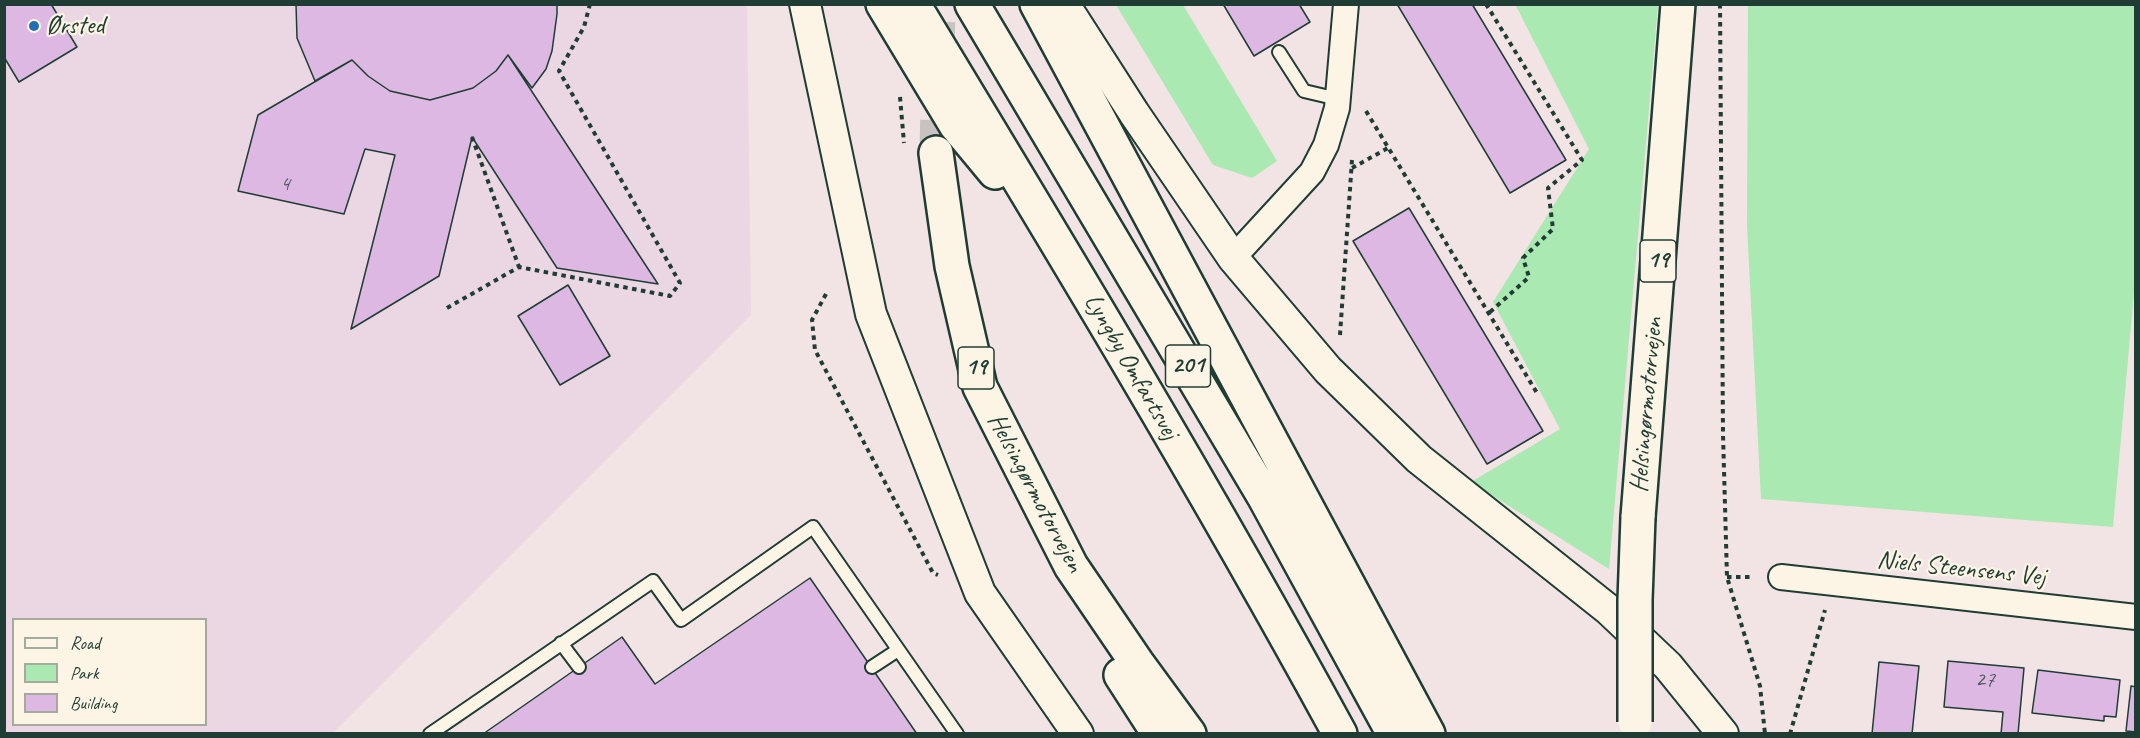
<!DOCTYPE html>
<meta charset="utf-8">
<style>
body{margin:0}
#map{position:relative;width:2140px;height:738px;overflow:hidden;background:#f2e3e4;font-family:Caveat,sans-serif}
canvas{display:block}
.frame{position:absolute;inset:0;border:6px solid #1f3d34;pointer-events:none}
.legend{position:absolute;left:12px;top:618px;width:195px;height:108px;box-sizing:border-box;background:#fcf5e5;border:2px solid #a4ab9e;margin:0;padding:8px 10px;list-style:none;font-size:18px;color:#1f3d34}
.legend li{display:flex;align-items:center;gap:12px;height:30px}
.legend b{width:30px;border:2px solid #a4ab9e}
</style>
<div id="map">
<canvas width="2140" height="738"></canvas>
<div class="frame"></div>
<ul class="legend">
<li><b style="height:8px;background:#fcf5e5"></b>Road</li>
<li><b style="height:16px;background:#aae9b1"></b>Park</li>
<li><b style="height:16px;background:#dcb8e2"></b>Building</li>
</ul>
</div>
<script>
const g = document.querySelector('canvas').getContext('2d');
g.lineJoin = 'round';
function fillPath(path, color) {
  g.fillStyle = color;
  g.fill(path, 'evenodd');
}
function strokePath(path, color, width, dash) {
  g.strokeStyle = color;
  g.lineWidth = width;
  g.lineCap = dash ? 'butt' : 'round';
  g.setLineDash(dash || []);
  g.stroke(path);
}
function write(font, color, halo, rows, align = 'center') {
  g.font = font + ' Caveat,sans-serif';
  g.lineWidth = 4.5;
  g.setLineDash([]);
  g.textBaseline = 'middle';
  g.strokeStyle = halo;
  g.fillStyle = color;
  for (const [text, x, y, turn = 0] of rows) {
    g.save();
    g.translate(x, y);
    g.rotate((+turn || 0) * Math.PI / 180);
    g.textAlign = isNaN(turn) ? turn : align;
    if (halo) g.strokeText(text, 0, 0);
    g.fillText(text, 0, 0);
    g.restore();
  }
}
const built = new Path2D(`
 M4,5h743l4,310 -418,418h-328zM14,620h192v104h-192z`);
const green = new Path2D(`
 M1515,4l143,1 -49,564 -138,-87 89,-53 -67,-127 96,-153z
 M1116,5h67l94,156 -25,17 -39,-13z
 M1748,5h387l1,265 -23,257 -352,-28 -14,-273z`);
const building = new Path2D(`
 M4,4h47l26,43 -58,35 -15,-25z
 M296,4h261v10l-5,37 -6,18 -14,19 -24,-33 -12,16 -23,17 -43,12 -40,-9 -22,-15 -16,-16 -37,21 -18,-43z
 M1223,4h76l11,18 -56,34z
 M1397,4h75l94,156 -56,33z
 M508,55l150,229 -101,-16 -85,-131 -33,139 -88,53 44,-174 -30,-6 -21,65 -106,-23 20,-76 94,-55 16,16 22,15 40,9 43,-12 23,-17z
 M1409,208l134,223 -56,33 -134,-223z
 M568,285l42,71 -50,29 -42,-69z
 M810,578l107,156h-434l139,-97 33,47z
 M1948,661l76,7 -6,66h-17l2,-22 -59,-5z
 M1879,662l40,4 -7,68h-40z
 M2038,670l82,10 -4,37 -12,-1v5l-72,-8z
 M2131,686l5,1v45l-10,-1z`);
const motorwayTunnel = new Path2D(`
 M936,153l3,-149`);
const path = new Path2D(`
 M1486,4l96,156 -34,28 5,41 -30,29 6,19 -40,36
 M1720,4l3,430 4,143 33,109 5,48
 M900,97l4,46
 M1366,111l171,282
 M472,137l47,130
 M1352,168l36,-20
 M826,294l-14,26 3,30 118,223 5,2
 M447,308l72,-41 151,29 10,-13 -121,-212 25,-44 6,-23
 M1340,335l12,-175
 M1727,577h26
 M1790,734l35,-124`);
const service = new Path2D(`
 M1279,52l25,39 34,8
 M561,643l18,24
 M872,667l26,-17
 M430,734l223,-153 28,39 132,-93 144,207`);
const minor = new Path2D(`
 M1233,258l79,-86 14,-27 11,-37 9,-104
 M1781,577l355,40`);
const tertiary = new Path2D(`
 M805,4l66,310 109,279 98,141
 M1064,4l70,109 99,145 95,112 91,89 190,151 59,56 55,68`);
const motorway = new Path2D(`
 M883,4l73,121 39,47
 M913,4c146,241 292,482 427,730
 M972,4l292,492 130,238
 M1037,4l391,730
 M936,153l16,113 28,121 91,179 66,97 52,71
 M1638,517l40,-513
 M1121,675l38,59`);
const motorwayBridge = new Path2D(`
 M1635,722v-122l3,-83`);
const markers = [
 [34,26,6,"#1f6fb2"]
];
const numberNames = [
 ["4",285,184],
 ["27",1985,680]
];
const shields = [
 [1658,261,36],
 [1188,366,45],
 [976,368,36]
];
const shieldNames = [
 ["19",1658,261],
 ["201",1188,366],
 ["19",976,368]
];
const poiNames = [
 ["Ørsted",46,26]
];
const streetNames = [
 ["Lyngby Omfartsvej",1131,367,60],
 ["Helsingørmotorvejen",1647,405,-85],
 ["Helsingørmotorvejen",1035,493,62],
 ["Niels Steensens Vej",1961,569,6]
];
fillPath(built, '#ebd6e3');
fillPath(green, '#aae9b1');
fillPath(building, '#dcb8e2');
strokePath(building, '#1f3d34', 1.5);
strokePath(motorwayTunnel, '#c8c2c1', 33, [33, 16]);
strokePath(service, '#1f3d34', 16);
strokePath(minor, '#1f3d34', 28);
strokePath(tertiary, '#1f3d34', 34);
strokePath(motorway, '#1f3d34', 38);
strokePath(path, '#1f3d34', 4, [4.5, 4.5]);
strokePath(service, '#fcf5e5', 12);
strokePath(minor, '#fcf5e5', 24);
strokePath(tertiary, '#fcf5e5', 30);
strokePath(motorway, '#fcf5e5', 33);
strokePath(motorwayBridge, '#1f3d34', 38, []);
strokePath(motorwayBridge, '#fcf5e5', 33);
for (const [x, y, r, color] of markers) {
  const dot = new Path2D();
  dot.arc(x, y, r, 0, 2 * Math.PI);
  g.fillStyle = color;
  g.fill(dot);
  strokePath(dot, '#fcf5e5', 2);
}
write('22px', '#4e5c60', null, numberNames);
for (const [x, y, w] of shields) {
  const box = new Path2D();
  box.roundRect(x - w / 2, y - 21, w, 42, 4.5);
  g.fillStyle = '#fcf5e5';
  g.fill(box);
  strokePath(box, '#1f3d34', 1.5);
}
write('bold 24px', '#1f3d34', null, shieldNames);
write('26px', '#1f3d34', '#fcf5e5', poiNames, 'left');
write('26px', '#1f3d34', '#fcf5e5', streetNames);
</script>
